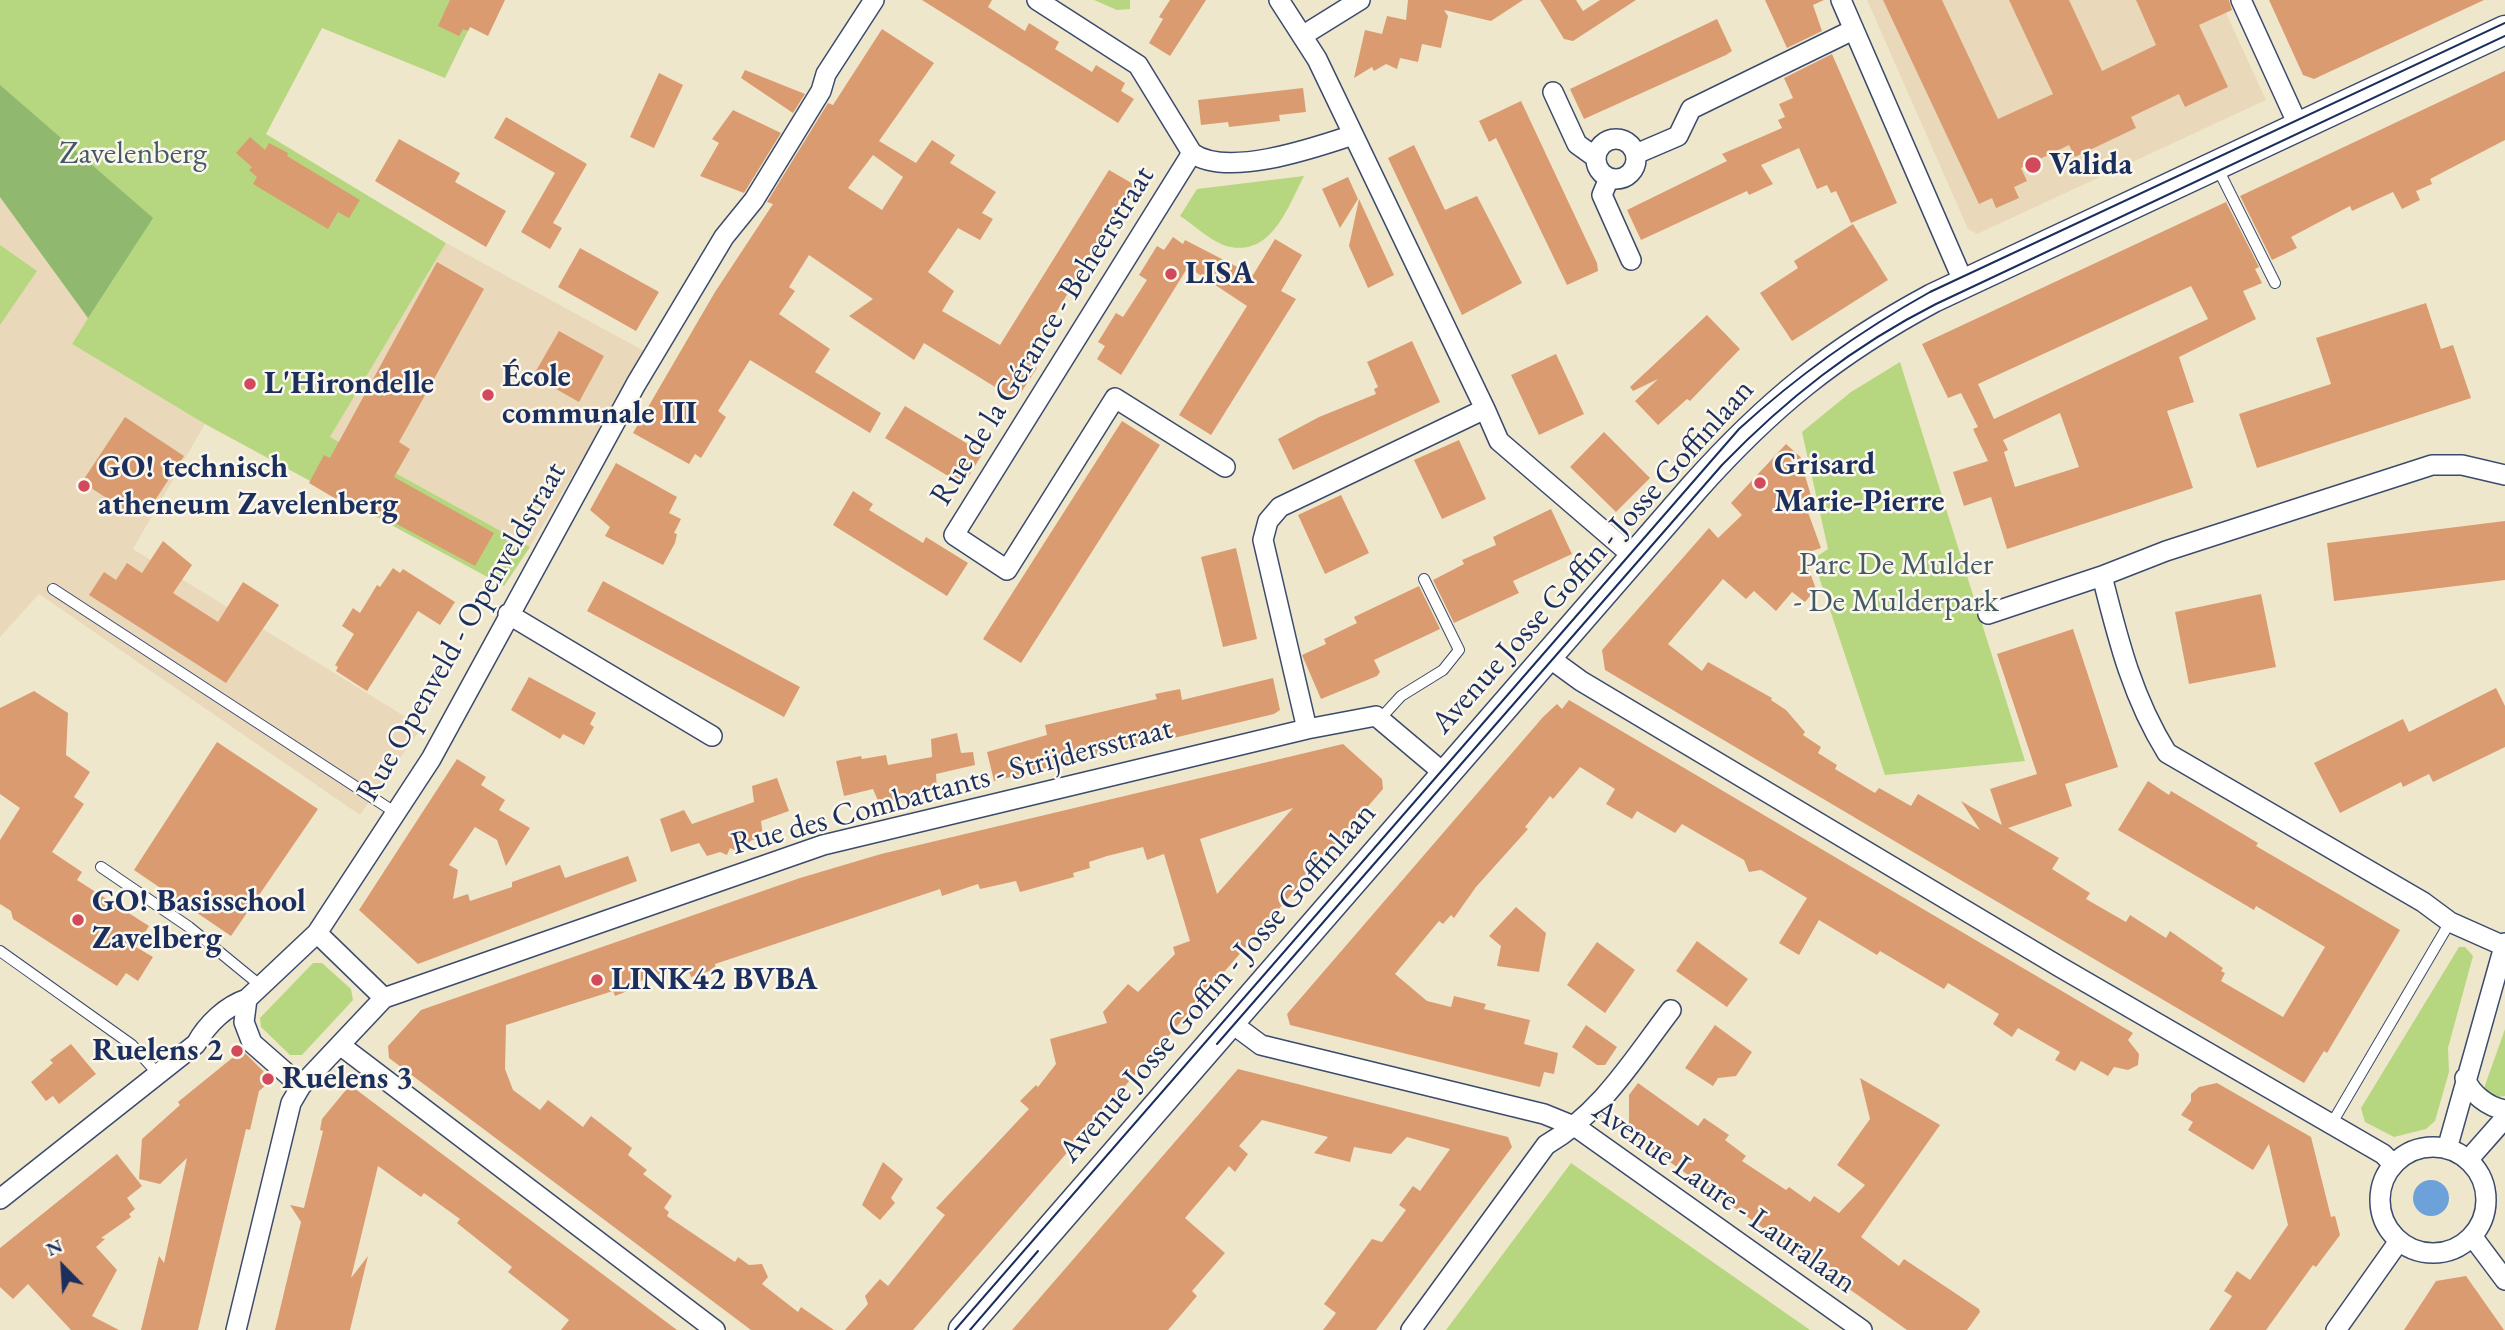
<!DOCTYPE html>
<meta charset="utf-8">
<style>
body{margin:0}
#map{position:relative;width:2505px;height:1330px;overflow:hidden;background:#efe7cc;font-family:"EB Garamond",serif}
canvas{display:block}
.north{position:absolute;left:28px;top:1232px;width:70px;height:70px;-webkit-text-stroke:5px #fbf7ec;paint-order:stroke;rotate:336deg;font-size:19px;font-weight:700;line-height:28px;text-align:center;color:#1b2f5e}
.north::after{content:'';display:block;margin:auto;width:24px;height:32px;background:#1b2f5e;clip-path:polygon(50% 0,100% 100%,50% 72%,0 100%)}
</style>
<div id="map">
<canvas width="2505" height="1330"></canvas>
<div class="north">N</div>
</div>
<script>
const g = document.querySelector('canvas').getContext('2d');
g.lineJoin = 'round';
function fillPath(path, color) {
  g.fillStyle = color;
  g.fill(path, 'evenodd');
}
function strokePath(path, color, width, dash) {
  g.strokeStyle = color;
  g.lineWidth = width;
  g.lineCap = dash ? 'butt' : 'round';
  g.setLineDash(dash || []);
  g.stroke(path);
}
function write(font, color, halo, rows, align = 'center') {
  g.font = font + ' "EB Garamond",serif';
  g.lineWidth = 5;
  g.setLineDash([]);
  g.textBaseline = 'middle';
  g.strokeStyle = halo;
  g.fillStyle = color;
  for (const [text, x, y, turn = 0] of rows) {
    g.save();
    g.translate(x, y);
    g.rotate((+turn || 0) * Math.PI / 180);
    g.textAlign = isNaN(turn) ? turn : align;
    if (halo) g.strokeText(text, 0, 0);
    g.fillText(text, 0, 0);
    g.restore();
  }
}
const built = new Path2D(`
 M1867,0h353l46,100 -289,134 -9,-5z
 M0,197l88,121 -16,26 133,80 -72,125 289,178 -62,88 -321,-221 -39,43z
 M446,243l200,109 -116,195 -200,-110z`);
const green = new Path2D(`
 M0,0h483l-38,78 -123,-50 -56,106 180,109 -116,194 200,110 -26,39 -299,-162 -133,-80 16,-26 -88,-121z
 M1094,0h36v9l-13,1z
 M1304,176c-15,28 -31,79 -73,71 -16,-2 -37,-22 -51,-31l17,-27z
 M0,245l37,26 -37,54z
 M1900,362l125,399 -140,14 -72,-216 15,-10 -26,-117 49,-40z
 M2459,947h6l8,9 -25,92 1,24 -14,49 -9,8 -32,8 -29,-15 -4,-14z
 M313,963h9l29,26 2,11 -51,55h-12l-29,-28 -1,-9z
 M2505,1029v67l-12,2 -10,-7z
 M1571,1163l239,167h-364z`);
const forest = new Path2D(`
 M0,85l153,133 -65,100 -88,-121z`);
const water = new Path2D(`
 M2413 1198a18 18 0 1 1 36 0a18 18 0 1 1-36 0Z`);
const building = new Path2D(`
 M450,0h55l-17,36 -18,-9 -2,4 -5,-2 -4,7 -21,-10z
 M922,0h70l-4,7 37,24 4,-8 30,19 -4,7 37,23 4,-7 29,18 -4,8 13,8 -16,24z
 M1170,0h36l-36,56 -21,-13 14,-24 -4,-2z
 M1408,0h115l-32,21 -47,-11 4,6 -7,32 -19,-4 -4,18 -18,-4 -3,11 -11,-5 -12,7 -2,-4 -18,11 11,-48 17,4 5,-18 19,4z
 M1540,0h36l7,11 17,-11h36l-63,41 -9,-2z
 M1765,0h59l-11,5 9,26 -35,17z
 M1883,0h59l56,119 55,-25 -44,-94h60l33,71 54,-26 -20,-45h93l3,10 -33,15 29,62 -43,20 -6,-13 -48,23 5,11 -61,29 -6,-12 -48,23 6,13 -13,6 5,11 -23,10 -4,-10 -13,6z
 M2269,0h215l-170,79 -11,-4z
 M1717,19l15,32 -6,4 -142,64 -14,-30z
 M882,29l52,34 -55,78 37,22 16,-23 23,15 -5,8 46,29 -14,21 11,6 -13,21 -22,-12 -30,44 26,19 -12,20 58,34 109,-175 26,15 -109,176 11,7 -21,32 -92,-57 -10,17 -65,-44 24,-17 -64,-44 -20,32 6,4 -16,23 51,35 -15,23 66,41 -11,20 -120,-73 -32,51 8,6 -25,41 -6,-4 -6,10 -56,-31 82,-141 58,-88 -6,-2 61,-99 5,2zM873,155l30,22 -21,33 -34,-22z
 M1832,54l65,149 -46,20 -15,-32 -5,2 -4,-8 -10,4 -18,-41 -38,17 12,19 -24,11 -2,-4 -106,49 -14,-30 100,-49 -5,-7 60,-26 -4,-8 7,-3 -6,-13 14,-6 -9,-20z
 M745,70l60,24 -12,19 -52,-35z
 M2505,71v69l-75,39 2,5 -16,7 4,9 -18,9 -9,-17 -41,19 -2,-5 -59,31 6,11 -25,12 -32,-64z
 M659,73l24,12 -29,63 -24,-11z
 M1303,88l3,24 -27,3 1,6 -51,6 -1,-5 -27,3 -3,-25z
 M1521,101l76,162 1,8 -31,14 -71,-147 -7,4 -10,-21z
 M733,110l48,23 -37,60 -44,-17 19,-33 -7,-4z
 M506,117l81,47 -34,59 9,5 -12,21 -29,-17 34,-59 -61,-35z
 M250,137l15,13 4,-7 19,10 -1,3 73,44 -11,18 -11,-6 -10,17 -75,-45 4,-7 -8,-7 3,-3 -16,-14z
 M399,139l61,34 -5,9 51,29 -20,36 -111,-66z
 M1414,145l31,65 32,-14 45,87 -60,32 -74,-157z
 M1348,177l10,22 -18,29 -18,-39z
 M1359,199l35,76 -26,13 -19,-42z
 M2226,202l33,65 -4,2 7,14 -19,8 13,28 -77,38 15,45 -27,9 26,77 -186,61 -16,-52 -27,9 -11,-34 35,-11 -15,-32 5,-2 -17,-34 -13,5 -26,-54zM2191,286l17,33 -214,100 -16,-35zM2060,413l19,54 -64,20 -11,-35 4,-2 -5,-10z
 M1853,224l35,56 -96,61 -32,-48 38,-25 -4,-7z
 M1173,237l10,7 2,-4 68,35 22,-36 27,16 -21,36 15,8 -85,136 -32,-20 68,-109 -59,-39 -67,108 -24,-16 8,-13 -7,-4 18,-29 7,4 24,-37 -8,-5 18,-29 7,4z
 M580,248l79,44 -23,39 -78,-44z
 M437,262l47,27 -85,153 11,7 -16,28 100,56 -19,33 -136,-73 -3,6 -27,-16 15,-28 6,3z
 M2426,303l15,46 12,-4 18,53 -214,70 -18,-54 92,-30 -15,-46z
 M1707,315l33,34 -50,52 -3,-2 -29,26 -23,-24 23,-22 -25,12 -3,-4z
 M559,331l45,25 -25,46 -46,-26z
 M1412,341l28,61 -147,68 -15,-31 41,-22 57,-23 -2,-5 4,-2 -11,-25z
 M1556,354l28,60 -45,21 -28,-60z
 M905,406l78,47 -20,32 -78,-47z
 M125,417l59,39 -36,55 -8,-5 -6,10 -52,-34z
 M1122,421l38,24 -139,218 -38,-24z
 M1604,432l46,46 -34,34 -46,-45z
 M1459,440l27,59 -44,20 -28,-59z
 M1786,444l20,18 -4,4 11,36 -8,2 16,44 -18,6 13,35 -11,13 -13,-10 -16,19 -22,-20 -8,8 -23,-20 -55,65 34,27 6,-9 64,36 -1,2 15,10 19,22 -2,3 18,12 -3,6 19,12 -2,4 40,24 4,-5 32,18 7,-12 62,36 -19,-29 41,24 -12,-36 47,-15 -40,-120 76,-25 45,138 -53,17 7,22 -64,22 51,30 -7,11 38,24 -4,6 40,23 4,-7 36,23 4,-7 53,37 -2,3 4,2 -4,8 62,36 42,-70 -69,-41 -2,4 -136,-80 30,-49 21,14 2,-4 87,52 -2,3 144,84 -73,123 -3,-2 -20,32 -699,-413 -3,-20 107,-122 9,10 24,-23 -11,-12z
 M616,463l61,34 -8,16 12,6 -7,14 3,1 -2,9 -12,22 -58,-29 5,-9 -20,-17z
 M853,491l20,13 -4,6 54,33 3,-6 42,26 -21,33 -114,-71z
 M1341,495l28,58 -44,21 -27,-59z
 M1551,509l21,45 -59,27 6,12 -65,30 -21,-43 31,-16 -2,-4 34,-15 -3,-8z
 M2505,521v59l-171,21 -7,-58z
 M163,541l29,24 -19,28 45,29 25,-40 36,23 -53,78 -137,-88 15,-23 12,8 11,-17 15,10z
 M1236,548l21,91 -34,8 -22,-90z
 M393,568l7,5 3,-4 52,33 -15,23 -22,-14 -51,80 -31,-20 2,-4 -3,-2 19,-31 -12,-8 11,-18 7,5 17,-28 3,2z
 M603,581l197,106 -16,30 -197,-106z
 M1419,586l21,43 -66,31 6,12 -3,4 -56,23 -19,-44 24,-11 -2,-5 33,-16 -3,-6z
 M2261,594l15,73 -87,17 -14,-72z
 M529,677l67,36 -6,11 4,3 -10,18 -21,-11 -3,5 -49,-29z
 M1273,678l7,32 -6,4 -280,67 -7,-29 60,-17 -2,-10 112,-26 -2,-5 25,-5 2,11z
 M2496,688l9,18v41l-72,35 -4,-8 -26,13 -2,-5 -61,31 -26,-50 89,-44 6,13z
 M34,691l34,22 -2,42 24,17 -16,25 10,7 -32,48 30,20 -5,8 72,46 -13,21 17,10 -15,24 -12,-8 -9,13 -104,-67 -2,-8 -11,-7v-64l20,-32 -20,-14v-86z
 M1569,700l564,333 -5,7 11,14 -1,11 -10,5 -14,-3 -6,9 -27,-15 -6,10 -20,-11 5,-8 -42,-24 -6,9 -19,-13 6,-10 -51,-31 -4,6 -64,-38 -3,4 -58,-35 -20,35 -20,-12 28,-45 -46,-28 -12,2 -5,-12 -62,-36 -7,9 -38,-22 -5,8 -26,-15 9,-15 -35,-22 -27,32 -3,-3 -25,31 3,2 -52,58 -22,31 -3,-3 -8,9 -4,-3 -44,53 32,27 24,6 3,-11 32,8 -2,5 46,11 -6,24 34,9 -4,21 -10,-2 -4,15 -250,-62 -3,-11 256,-297 14,-13 5,5z
 M957,733l4,20 12,-1 2,13 -39,9 1,16 -13,3 -4,6 -7,-4 -4,7 -6,-4 -4,6 -7,-4 -13,3 -6,-14 -29,7 -8,-35 25,-5 1,3 24,-4 2,10 44,-8 -1,-18z
 M217,742l101,67 -87,127 -97,-66z
 M1343,744l39,35 1,10 -470,541h-68l23,-26 -3,-8 15,-17 8,7 57,-71 -9,-7 93,-99 -9,-8 16,-16 2,2 18,-23 -6,-25 57,-16 -4,-11 25,-28 10,8 37,-38 -2,-7 17,-6 -26,-87 -17,6 -4,-13 -36,9 -18,6 1,6 -17,5 1,4 -54,15 -4,-11 -36,8 -2,-5 -36,12 -2,-7 -225,75 1,5 -25,8 -4,-12 -49,17 2,4 -25,10 -2,-5 -107,34 -1,44 8,21 27,20 8,-10 35,27 8,-11 41,32 -4,7 19,15 -4,4 29,22 -8,12 5,4 -2,4 68,46 3,-5 11,8 13,-1 6,13 -6,7 36,28 3,-5 33,23h-83l-362,-272 -1,-12 33,-36 379,-132 81,-24zM1293,808l-76,86 -17,-55z
 M457,759l29,18 -5,8 24,15 -6,10 31,18 -24,38 -9,-26 -22,-13 -26,38 9,5 -5,29 15,-5 2,7 42,-14v-5l48,-17 5,13 63,-22 9,25 -219,83 -59,-54z
 M777,778l12,33 -28,10 2,15 -13,5 -3,7 -7,-4 -3,7 -7,-3 -3,7 -7,-3 -13,4 -8,-13 -28,9 -11,-33 24,-9 8,14 62,-22 -2,-16z
 M1516,907l30,26 -7,39 -42,-6 4,-20 -12,-10z
 M1697,941l51,38 -21,28 -51,-36z
 M1597,942l38,28 -30,43 -38,-28z
 M1586,1025l31,22 -12,18h-8l-25,-18z
 M1715,1025l37,27 -16,24 -18,2 -5,8 -28,-18z
 M71,1044l25,30 -37,30 -6,-8 -7,5 -15,-19 22,-19 -3,-3z
 M242,1050l30,30 -13,11 -9,39 -4,-1 -48,201h-57l18,-74 5,7 23,-105 -27,26 -21,-5 3,-40 38,-34 -2,-3z
 M1238,1069l270,68 4,10 -136,183h-53l13,-17 -12,-9 48,-65 10,3 24,-32 -7,-5 14,-19 7,5 30,-42 -43,-12 -16,17 -37,-7 -4,15 -36,-9 14,-16 -66,-17 -23,26 9,8 -13,18 -6,-6 -44,52 40,35 -33,38 5,5 -29,34h-156z
 M1860,1078l80,47 -79,112 38,29 5,-7 75,50 1,3 -13,18h-60l-278,-197v-38l9,-12 60,43 6,-8 25,17 -4,5 21,16 -4,5 44,29 3,-3 21,15 4,-6 25,17 26,-28 -28,-20 33,-46z
 M2217,1083l94,54 20,80 4,-1 5,19 -24,32 -3,-2 -47,65h-57l23,-34 -8,-5 13,-20 13,9 38,-55 -19,-81 -16,26 -65,-40 5,-8 -12,-7 10,-14v-7l8,-7z
 M350,1085l235,176 92,69h-116l8,-10 -61,-48 4,-5 -55,-44 3,-4 -36,-26 -3,4 -43,-31 -27,112 17,-22 -18,74h-75l26,-108 -11,-17 14,3 19,-77 -3,-1 2,-11z
 M117,1154l25,32 -15,12 8,11 -6,5 2,3 -30,21 4,1 -9,8 21,23 -25,46 27,14h-48l-43,-46 -15,15 -13,-12v-39z
 M883,1162l20,17 -12,19 4,5 -15,17 -18,-15z
 M2466,1276l38,54h-100l32,-49z`);
const service = new Path2D(`
 M2218,169l57,114
 M53,589l343,224
 M1380,719l21,-23 42,-26 16,-20 -35,-71
 M101,867l88,60 72,59
 M0,951l132,94 26,29
 M2332,1123l118,-201`);
const minor = new Path2D(`
 M1037,0l101,65 54,88c35,25 122,-5 161,-18
 M1279,0l38,59 168,350
 M1841,0l123,283
 M2241,0l58,127
 M1302,36l58,-36
 M1553,92l24,52 18,13
 M1596 159a20 20 0 1 1 40 0a20 20 0 1 1-40 0Z
 M1192,153l-238,382 53,35 108,-172 110,69
 M1636,154l42,-18 13,-27 162,-79
 M1609,178l-7,17 29,65
 M508,614l204,122
 M1988,614l114,-38
 M1548,657l33,24 479,286 323,187 10,10
 M1307,729l-44,-189 5,-19 12,-14 205,-98 14,32 135,116
 M317,933l67,65 -83,88 -49,-43 -8,-21 3,-23 70,-66 114,-174 205,-375 88,-147 30,-37 67,-109 5,-17 48,-74
 M2504,946l-54,-24 -27,-20 -256,-149c-35,-56 -49,-114 -65,-177l64,-25 266,-86h30l43,10
 M384,998l439,-153 484,-116 69,-13 70,59
 M1230,1022l31,23 283,69 32,13 286,203
 M340,1045l375,285
 M2465,1078c6,16 23,29 40,32
 M2380 1200a53 53 0 1 1 106 0a53 53 0 1 1-106 0Z
 M2447,1149l58,-206
 M2468,1160l37,-42
 M0,1199l196,-155c11,-20 30,-38 51,-45
 M2472,1236l33,44
 M236,1330l55,-227 10,-17
 M1411,1330l135,-185c56,-33 86,-84 125,-135
 M2336,1330l63,-89`);
const secondary = new Path2D(`
 M963,1330l731,-842c74,-83 140,-137 239,-190l572,-268`);
const tram = new Path2D(`
 M1217,1044l505,-579c64,-66 131,-119 214,-161l569,-268
 M955,1330l784,-901c59,-54 121,-98 191,-137l575,-269
 M970,1330l68,-79`);
const markers = [
 [2033,165,9,"#d1495b"],
 [1171,274,7,"#d1495b"],
 [250,384,7,"#d1495b"],
 [488,395,7,"#d1495b"],
 [1760,483,7,"#d1495b"],
 [84,486,7,"#d1495b"],
 [78,920,7,"#d1495b"],
 [597,980,7,"#d1495b"],
 [237,1051,7,"#d1495b"],
 [268,1079,7,"#d1495b"]
];
const parkNames = [
 ["Zavelenberg",133,154],
 ["Parc De Mulder",1896,565],
 ["- De Mulderpark",1896,602]
];
const poiNames = [
 ["Valida",2049,165],
 ["LISA",1185,274],
 ["École",502,377],
 ["communale III",502,414],
 ["L'Hirondelle",264,384],
 ["Grisard",1774,465],
 ["Marie-Pierre",1774,502],
 ["GO! technisch",98,468],
 ["atheneum Zavelenberg",98,505],
 ["GO! Basisschool",92,902],
 ["Zavelberg",92,939],
 ["LINK42 BVBA",611,980],
 ["Ruelens 2",223,1051,"right"],
 ["Ruelens 3",282,1079]
];
const streetNames = [
 ["Rue de la Gérance - Beheerstraat",1043,336,-58],
 ["Avenue Josse Goffin - Josse Goffinlaan",1593,557,-48],
 ["Rue Openveld - Openveldstraat",462,632,-60],
 ["Rue des Combattants - Strijdersstraat",952,787,-15],
 ["Avenue Josse Goffin - Josse Goffinlaan",1218,983,-49],
 ["Avenue Laure - Lauralaan",1724,1197,35]
];
fillPath(built, '#e9d9ba');
fillPath(green, '#b6d77f');
fillPath(forest, '#90b86e');
fillPath(water, '#6ca2d9');
fillPath(building, '#db9b70');
strokePath(service, '#3b4b6e', 12);
strokePath(minor, '#3b4b6e', 22);
strokePath(secondary, '#3b4b6e', 31);
strokePath(service, '#fff', 10);
strokePath(minor, '#fff', 19);
strokePath(secondary, '#fff', 28);
strokePath(tram, '#1b2f5e', 2);
for (const [x, y, r, color] of markers) {
  const dot = new Path2D();
  dot.arc(x, y, r, 0, 2 * Math.PI);
  g.fillStyle = color;
  g.fill(dot);
  strokePath(dot, '#fbf7ec', 2.5);
}
write('32px', '#425966', '#fbf7ec', parkNames);
write('bold 32px', '#1b2f5e', '#fbf7ec', poiNames, 'left');
write('32px', '#1b2f5e', '#fbf7ec', streetNames);
</script>
